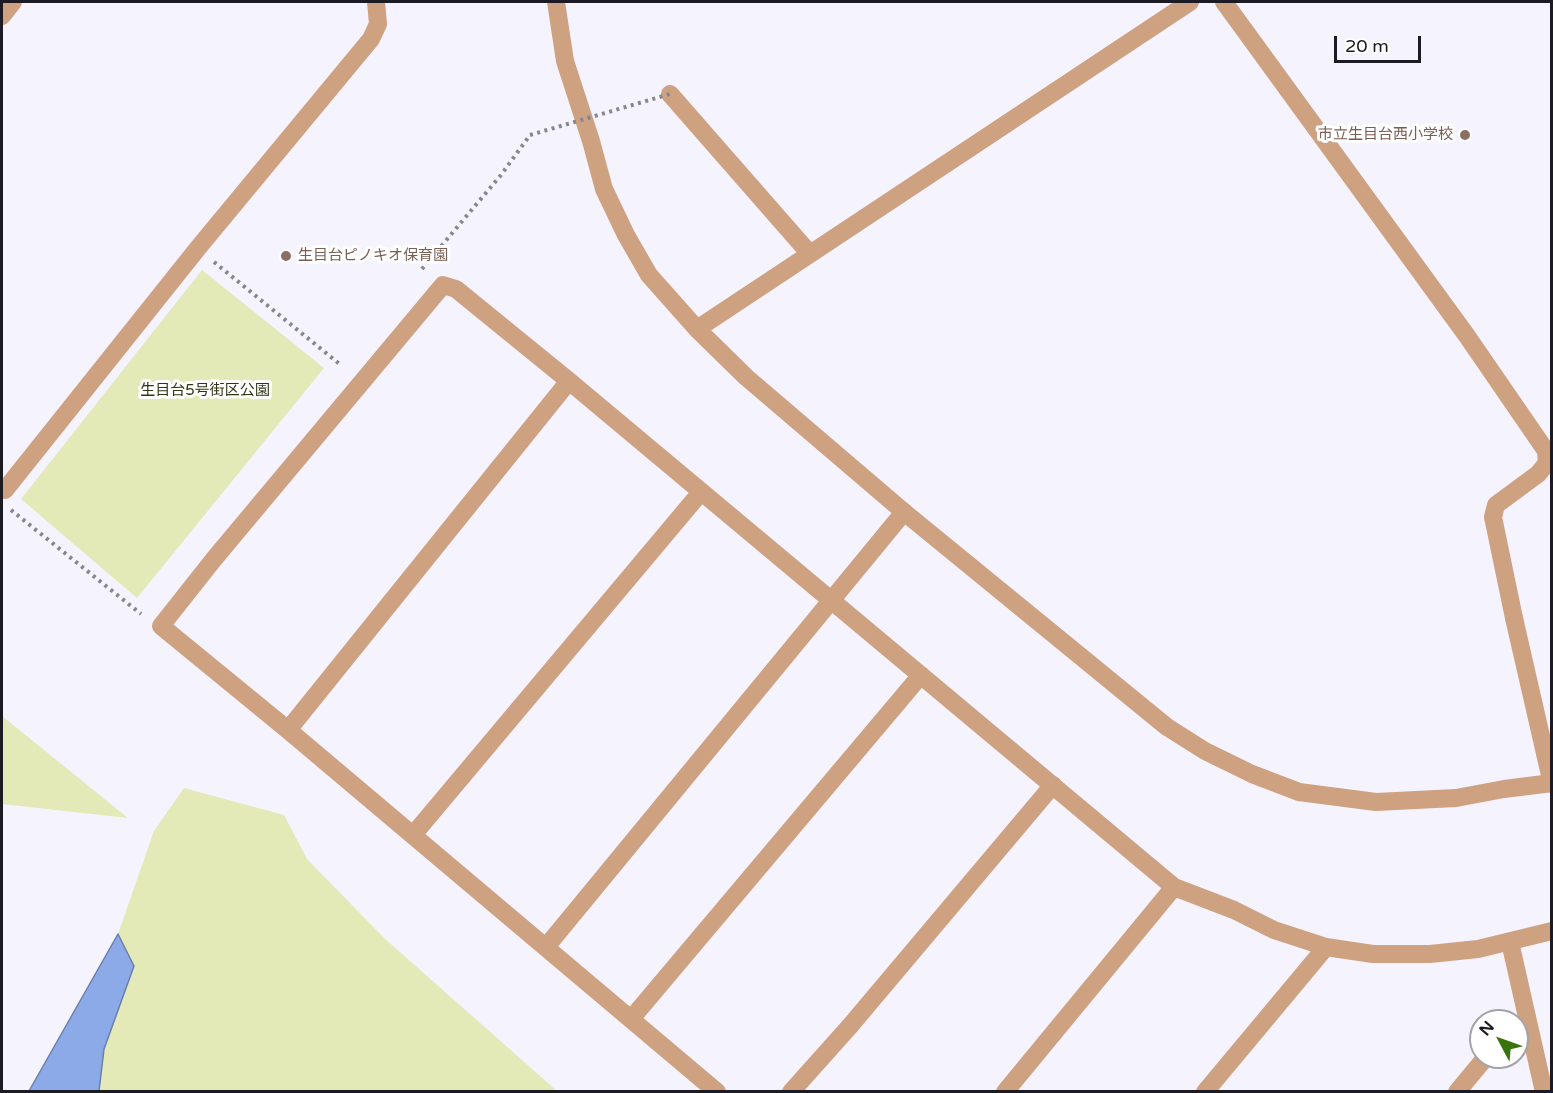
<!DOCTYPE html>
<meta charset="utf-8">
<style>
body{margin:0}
#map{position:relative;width:1553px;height:1093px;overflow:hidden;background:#f5f3fe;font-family:"Varela Round",sans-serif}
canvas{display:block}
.frame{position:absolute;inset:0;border:3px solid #1c1a23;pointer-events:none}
.north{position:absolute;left:1469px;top:1009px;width:60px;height:60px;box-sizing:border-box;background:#fff;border:2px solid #a4a3a7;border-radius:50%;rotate:311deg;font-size:16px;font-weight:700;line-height:24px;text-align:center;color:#1c1a23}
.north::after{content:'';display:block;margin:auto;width:21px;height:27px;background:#37740c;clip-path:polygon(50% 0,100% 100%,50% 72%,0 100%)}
.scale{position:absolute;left:1334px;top:36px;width:87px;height:27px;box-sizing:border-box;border:3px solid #1c1a23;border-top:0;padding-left:8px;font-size:18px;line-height:21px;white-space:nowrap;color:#1c1a23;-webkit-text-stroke:4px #fff;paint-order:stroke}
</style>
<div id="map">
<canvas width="1553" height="1093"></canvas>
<div class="frame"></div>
<div class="north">N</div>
<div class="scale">20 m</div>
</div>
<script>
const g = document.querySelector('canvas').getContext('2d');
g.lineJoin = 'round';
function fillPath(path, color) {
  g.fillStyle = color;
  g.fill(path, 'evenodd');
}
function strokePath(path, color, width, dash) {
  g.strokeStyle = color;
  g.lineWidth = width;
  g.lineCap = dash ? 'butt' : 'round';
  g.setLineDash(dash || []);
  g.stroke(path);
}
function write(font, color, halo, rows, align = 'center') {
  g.font = font + ' "Varela Round","Noto Sans JP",sans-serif';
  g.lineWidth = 6;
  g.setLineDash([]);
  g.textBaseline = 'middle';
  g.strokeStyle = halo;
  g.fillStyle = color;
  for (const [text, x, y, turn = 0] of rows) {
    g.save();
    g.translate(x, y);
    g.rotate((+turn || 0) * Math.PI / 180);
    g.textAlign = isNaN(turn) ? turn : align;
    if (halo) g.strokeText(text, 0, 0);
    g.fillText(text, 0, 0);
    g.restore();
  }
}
const green = new Path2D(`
 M202,270l122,98 -187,230 -116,-99z
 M2,716l126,102 -126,-14z
 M184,788l100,27 23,44 77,79 173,153 -458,1 5,-43 30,-83 -16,-32 36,-103z`);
const water = new Path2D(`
 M118,934l16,32 -30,83 -5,42h-70z`);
const path = new Path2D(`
 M214,262l128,104
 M422,269l79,-94 29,-40
 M11,510l130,104`);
const minor = new Path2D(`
 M1224,2l243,334 79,115 1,12 -9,11 -42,31 -3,12 21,101
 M2,16l11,-14
 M670,94l140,160
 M697,329l493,-327
 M2,487l3,3 193,-242 173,-209 7,-15 -2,-22
 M288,730l281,-349
 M413,835l288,-343
 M1510,942l34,150
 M546,947l358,-435
 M631,1019l290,-344
 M717,1092l-429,-362 -127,-104 53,-67 229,-274 13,4 113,92 605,506 60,23 40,20 52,17 47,7h57l48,-5 74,-18
 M791,1092l59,-66 203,-241
 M1005,1092l169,-205
 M1205,1092l121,-145
 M1457,1092l29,-35`);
const tertiary = new Path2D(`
 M556,2l9,59 26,80 13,48 22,46 23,40 48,54 49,48 158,135 263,215 38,24 47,23 47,18 77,10 80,-4 48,-9 48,-6`);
const pathBridge = new Path2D(`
 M530,135l140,-41`);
const minorBridge = new Path2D(`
 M1514,618l38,166`);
const markers = [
 [1465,135,6,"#8d6e63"],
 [286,256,6,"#8d6e63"]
];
const educationNames = [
 ["市立生目台西小学校",1453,135],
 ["生目台ピノキオ保育園",298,256,"left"]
];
const parkNames = [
 ["生目台5号街区公園",205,391]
];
fillPath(green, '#e3e9b7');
fillPath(water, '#8caae7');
strokePath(water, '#6a7fac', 1.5);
strokePath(path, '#87858f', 4, [3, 4.5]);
strokePath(minor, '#cea181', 18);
strokePath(tertiary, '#cea181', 18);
strokePath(pathBridge, '#87858f', 4, [3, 4.5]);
strokePath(minorBridge, '#cea181', 18);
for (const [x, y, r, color] of markers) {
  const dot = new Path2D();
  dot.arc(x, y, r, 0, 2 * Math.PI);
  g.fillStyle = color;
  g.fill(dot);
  strokePath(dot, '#fff', 2);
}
write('15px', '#785e54', '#fff', educationNames, 'right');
write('15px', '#323515', '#fff', parkNames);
</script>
